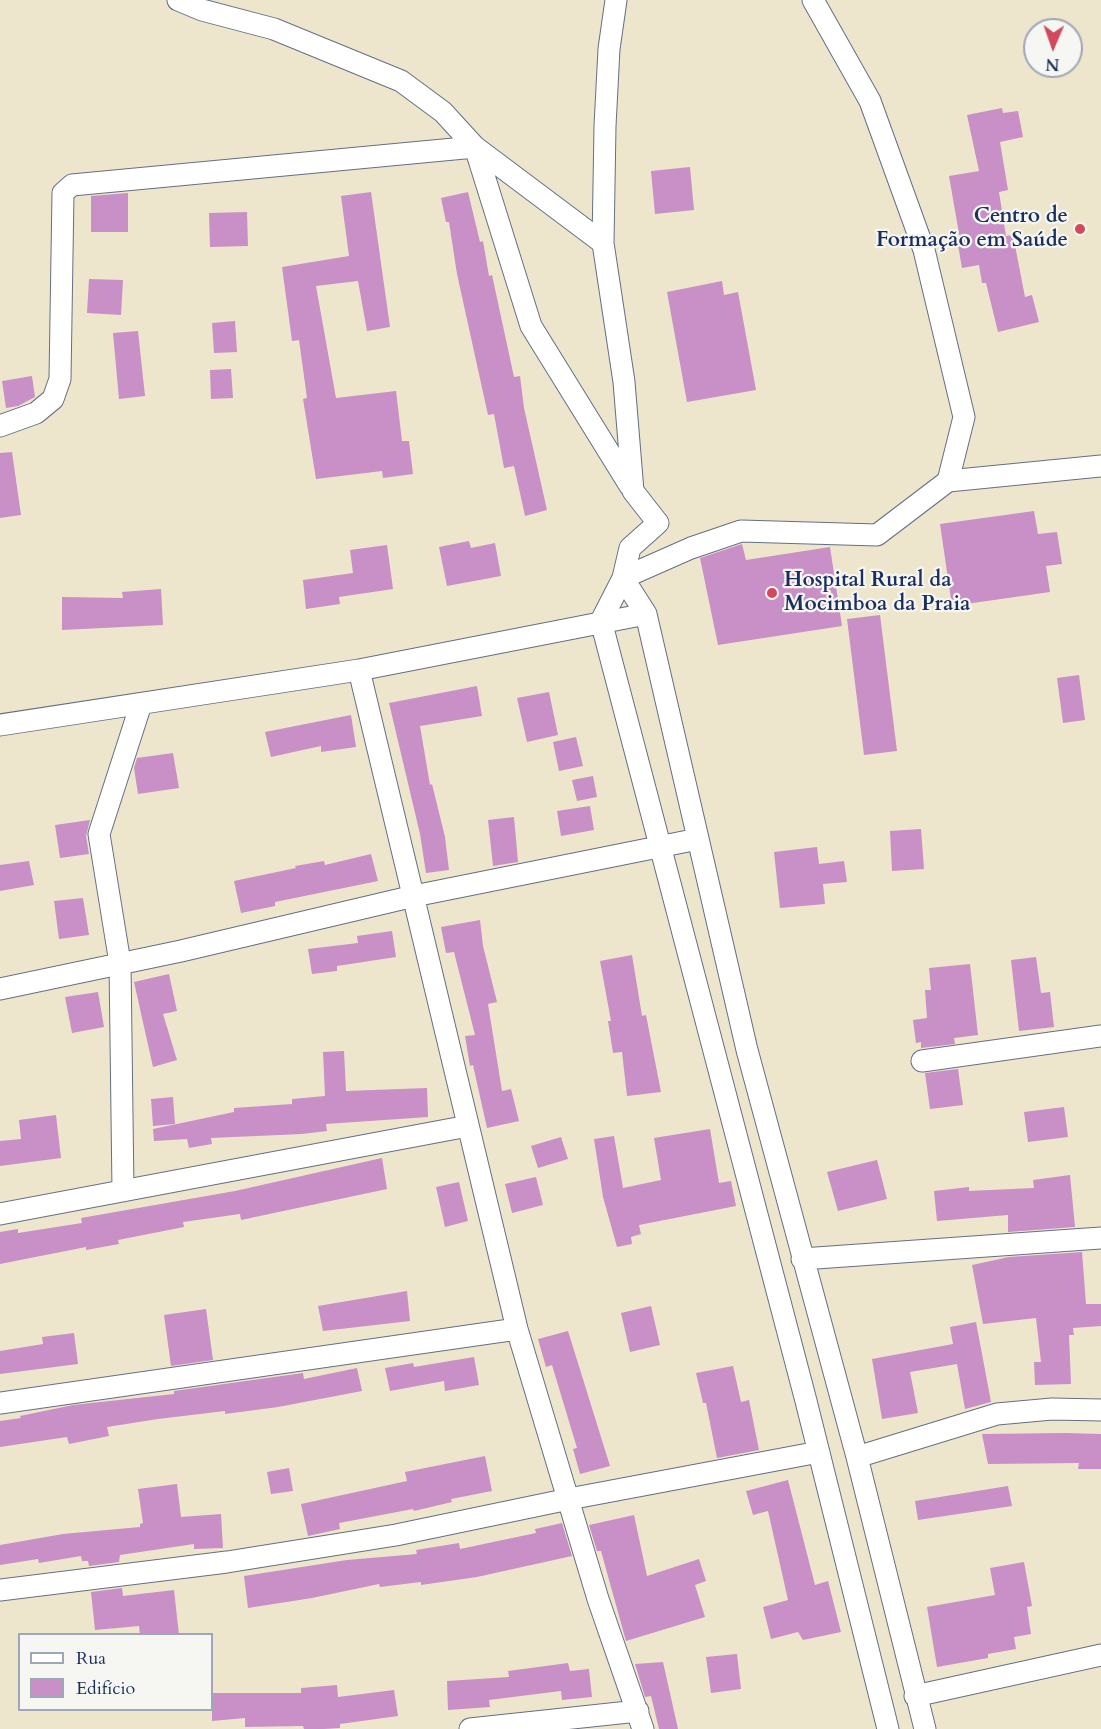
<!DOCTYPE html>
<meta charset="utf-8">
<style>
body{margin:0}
#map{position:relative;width:1101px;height:1729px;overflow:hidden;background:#ede6cd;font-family:Cardo,serif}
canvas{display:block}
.legend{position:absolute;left:18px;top:1633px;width:195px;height:78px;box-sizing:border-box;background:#f6f6f2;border:2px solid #9ea6b7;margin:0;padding:8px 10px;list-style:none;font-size:18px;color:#1b2f5e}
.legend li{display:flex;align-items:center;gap:12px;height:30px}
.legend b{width:30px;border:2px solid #9ea6b7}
.north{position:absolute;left:1023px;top:18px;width:60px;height:60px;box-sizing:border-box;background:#f6f6f2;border:2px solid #9ea6b7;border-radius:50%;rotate:182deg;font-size:16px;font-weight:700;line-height:24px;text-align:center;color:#1b2f5e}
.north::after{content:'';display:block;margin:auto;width:21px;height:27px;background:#d1495b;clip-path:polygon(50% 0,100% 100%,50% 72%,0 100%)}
</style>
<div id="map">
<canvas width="1101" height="1729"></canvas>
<ul class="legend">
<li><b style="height:8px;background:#fff"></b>Rua</li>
<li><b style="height:16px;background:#c98fc7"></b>Edifício</li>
</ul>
<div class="north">N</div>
</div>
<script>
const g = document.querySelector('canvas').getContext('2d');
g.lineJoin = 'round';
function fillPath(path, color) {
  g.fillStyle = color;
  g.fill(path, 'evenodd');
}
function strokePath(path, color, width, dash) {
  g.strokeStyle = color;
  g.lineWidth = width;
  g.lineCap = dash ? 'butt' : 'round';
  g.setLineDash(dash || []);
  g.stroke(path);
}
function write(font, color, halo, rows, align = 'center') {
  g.font = font + ' Cardo,serif';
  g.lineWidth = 4.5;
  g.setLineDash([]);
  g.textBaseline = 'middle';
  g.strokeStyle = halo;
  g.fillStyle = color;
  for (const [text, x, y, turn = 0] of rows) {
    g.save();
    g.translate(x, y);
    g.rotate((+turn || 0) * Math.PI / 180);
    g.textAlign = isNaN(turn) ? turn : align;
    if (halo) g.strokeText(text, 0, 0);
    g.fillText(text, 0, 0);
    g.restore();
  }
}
const building = new Path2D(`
 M1002,108l1,5 15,-2 5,26 -23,5 8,48 -9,2 7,44 7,-1 12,62 7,-2 7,27 -41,10 -12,-49h-4l-3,-18 -17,3 -4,-23h3l-12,-69 30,-5 -12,-56z
 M690,167l4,43 -39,4 -4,-43z
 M371,192l19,135 -23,4 -9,-50 -42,5 20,112 60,-7 6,50h7l4,33 -30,4 -1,-7 -66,8 -13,-80 4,-1 -8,-58 -7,1 -10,-74 67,-11 -8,-60z
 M468,192l12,50 3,-1 6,35 3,-1 22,102 6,-1 4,32 23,102 -22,6 -11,-50 -10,2 -10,-54 -6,1 -31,-141 -8,-52h-3l-5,-24z
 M128,193v39h-37v-36z
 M247,212l1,34 -38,1 -1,-34z
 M89,279l34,1 -2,35 -34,-2z
 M722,281l2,14 14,-3 18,98 -69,12 -20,-110z
 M235,321l2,31 -23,1 -2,-30z
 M138,331l7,65 -26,3 -6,-66z
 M231,369l2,29 -22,1 -1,-29z
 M32,376l3,21 -17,9 -12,2 -4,-27z
 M12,452l9,63 -21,3v-65z
 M1034,511l4,23 19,-2 5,32 -16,2 4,26 -98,14 -12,-82z
 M469,541l2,7 24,-5 6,33 -54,10 -8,-39z
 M742,544l4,16 84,-13 12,79 -124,19 -18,-87z
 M387,545l6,44 -54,8 1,7 -34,5 -3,-29 50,-7 -3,-23z
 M161,589l2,36 -101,5v-33l61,1 -1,-6z
 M880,615l17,136 -33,4 -17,-136z
 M1079,675l6,45 -22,3 -6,-45z
 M477,686l5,30 -62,10 10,59 2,-1 13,53 4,33 -23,3 -6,-39 -31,-131z
 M549,692l9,43 -31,7 -10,-44z
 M351,715l5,32 -35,5v-6l-50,11 -6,-25z
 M576,737l7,29 -24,5 -6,-29z
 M173,753l6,35 -41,6 -4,-26 3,-10z
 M593,776l4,21 -20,4 -5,-21z
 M590,806l4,24 -33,6 -4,-25z
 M514,817l4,45 -25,4 -5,-46z
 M90,820l-4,16 3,18 -29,4 -5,-33z
 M921,829l3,40 -32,2 -2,-40z
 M817,847l2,17 25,-3 3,21 -24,2 2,20 -45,4 -6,-56z
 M371,854l7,27 -103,21v4l-34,7 -7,-32 62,-13 -1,-2 29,-5 1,4z
 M29,861l5,24 -34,6v-26z
 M83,898l6,37 -30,4 -5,-38z
 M480,920l3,26 14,56 -9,2 14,87 9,-2 8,32 -32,7 -14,-63 -3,1 -5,-30 10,-1 -21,-83 -8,1 -5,-26z
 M392,931l4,26 -59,9v5l-25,3 -4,-25 50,-6 -1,-7z
 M632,955l10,61 4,-1 15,77 -34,4 -5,-44 -9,1 -5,-32h3l-11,-60z
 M1036,957l5,36 9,-1 4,35 -35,4 -8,-71z
 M970,964l8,71 -24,3 1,6 -34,4v-6l-5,1 -3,-23 14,-2 -2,-28h6l-2,-22z
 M169,974l8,37 -14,3 14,46 -24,7 -19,-85z
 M98,992l6,35 -32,6 -7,-36z
 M344,1051l2,40 81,-3 1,29 -102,7 1,7 -25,3 -91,4 1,6 -23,4 -2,-9 -33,2 -1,-12 81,-17v-4l58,-4v-5l33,-3 -2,-44z
 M958,1069l5,36 -33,4 -5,-36z
 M173,1097l2,27 -22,2 -2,-27z
 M1064,1107l4,30 -40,5 -4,-30z
 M56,1115l5,43 -61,8v-25l21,-2 -2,-19z
 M710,1129l9,54 12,-2 5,25 -97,19 2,9 -10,3 1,7 -15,3 -14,-50 -9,-58 20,-3 9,52 38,-8 -7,-42z
 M561,1137l7,22 -30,9 -7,-22z
 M382,1158l5,31 -146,31 -1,-6 -57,8 1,5 -66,13 1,4 -33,6v-3l-86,17v-32l18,-3v4l64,-10 -1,-5 154,-27z
 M877,1160l10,39 -49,12 -11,-39z
 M1070,1175l5,52 -67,5v-17l-71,6 -3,-30 35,-4v4l65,-3 -1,-8z
 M536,1177l7,28 -31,8 -7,-29z
 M459,1182l9,39 -23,6 -9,-40z
 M1082,1252l4,52h15v22l-28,2 1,7h-5l2,49 -36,1 -1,-23h7l-5,-44 -53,6 -11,-59 37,-8z
 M407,1291l3,30 -87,10 -5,-25z
 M651,1306l9,39 -30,7 -9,-39z
 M206,1309l7,51 -42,6 -7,-51z
 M976,1322l15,80 -26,7 -8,-45 -47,8 8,41 -36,6 -10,-60 81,-15 -3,-17z
 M568,1331l42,135 -30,8 -7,-25 4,-1 -25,-83 -6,2 -8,-28z
 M74,1333l4,31 -78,10v-23l43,-7 -1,-7z
 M474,1357l5,28 -34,6 -1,-10 -54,10 -5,-23 28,-5 1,4z
 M733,1366l8,36 8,-2 10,50 -42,8 -11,-55h-3l-7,-30z
 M357,1368l5,23 -84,16 -53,7v-3l-67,8 -51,8 2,9 -40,8 -2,-7 -67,10v-26l21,-3 -1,-2 53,-11 101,-11v-3l129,-18 1,6z
 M1066,1433l35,1v35h-23l1,-6 -91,1 -6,-30z
 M485,1456l7,35 -41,8 1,3 -38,9 -1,-2 -74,14 1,6 -32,7 -7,-32 106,-23 -2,-9z
 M289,1468l4,23 -22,3 -4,-22z
 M788,1480l27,105 13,-4 13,51 -38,8 -5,-8 -27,7 -8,-32 25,-7 -20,-89 -15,4 -7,-24z
 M177,1484l4,33 40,-3 2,34 -29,1v-5l-74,11 -1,7 -30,4 -1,-5h-6l-1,-5 -42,7 -1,-4 -38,6v-20l63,-11 77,-7v-3l3,-1 -5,-34z
 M1008,1486l4,20 -94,14 -3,-19z
 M634,1515l13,61 52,-17 7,22 -11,4 10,32 -79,24 -25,-90h-4l-8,-26z
 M562,1523l10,33 -95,21 -56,8v-3l-41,5 -1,-3 -67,14 -64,10 -4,-32 103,-16 70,-6 -1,-4 43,-7 1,6 76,-16 -1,-4z
 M1024,1562l8,44 -5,1 4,27 -17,3 2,12 -28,5v4l-51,9 -10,-60 68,-12 -5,-27z
 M122,1588l1,8 51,-6 5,45h-39l-1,-9 -44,4 -4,-38z
 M737,1654l4,35 -30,4 -5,-36z
 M663,1662l15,67h-19l-8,-33 -6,1 -10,-33z
 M568,1663l2,8 19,-2 3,28 -30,3 -1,-9 -72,9 1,7 -42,3 -1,-29 62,-4 -1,-6z
 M337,1685l1,12 56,-7 4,26 -58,8v4l-16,1h-20l-1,-3 -58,1v-9l-33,3v-28h89v-5z`);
const minor = new Path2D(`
 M178,0l24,10 72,19 127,52 42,31 32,35 128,96
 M616,0l-7,49 -4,77 -2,117 21,139 9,109 25,32 -28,25 -7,30 -22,43 205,780 82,328
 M813,0l57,101 54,149 40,167 -16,64
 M0,426l36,-13 17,-14 7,-20 3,-186 9,-8 403,-38 56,179 99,160
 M623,578l23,36 101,436 110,407 68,272
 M623,578l68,-30 50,-17 136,4 71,-54 153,-15
 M359,670l158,659 81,270 45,130
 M0,725l359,-55 287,-56
 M0,989l181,-38 233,-55 284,-57
 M922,1061l179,-25
 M123,1191l-3,-228 -21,-129 42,-130
 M0,1214l468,-88
 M802,1259l299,-21
 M0,1403l517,-74
 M857,1457l140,-43 55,-5 49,1
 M0,1590l227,-28 169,-27 173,-36 250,-47
 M915,1696l186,-41
 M470,1729l168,-18`);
const markers = [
 [1080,229,6,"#d1495b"],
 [772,593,6,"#d1495b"]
];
const poiNames = [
 ["Centro de",1068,217],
 ["Formação em Saúde",1068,241],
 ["Hospital Rural da",784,581,"left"],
 ["Mocimboa da Praia",784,605,"left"]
];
fillPath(building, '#c98fc7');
strokePath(minor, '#646f85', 23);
strokePath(minor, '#fff', 21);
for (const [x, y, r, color] of markers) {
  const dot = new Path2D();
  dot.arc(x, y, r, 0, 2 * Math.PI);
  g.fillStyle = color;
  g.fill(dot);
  strokePath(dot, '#f6f6f2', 2);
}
write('bold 21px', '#1b2f5e', '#f6f6f2', poiNames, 'right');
</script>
